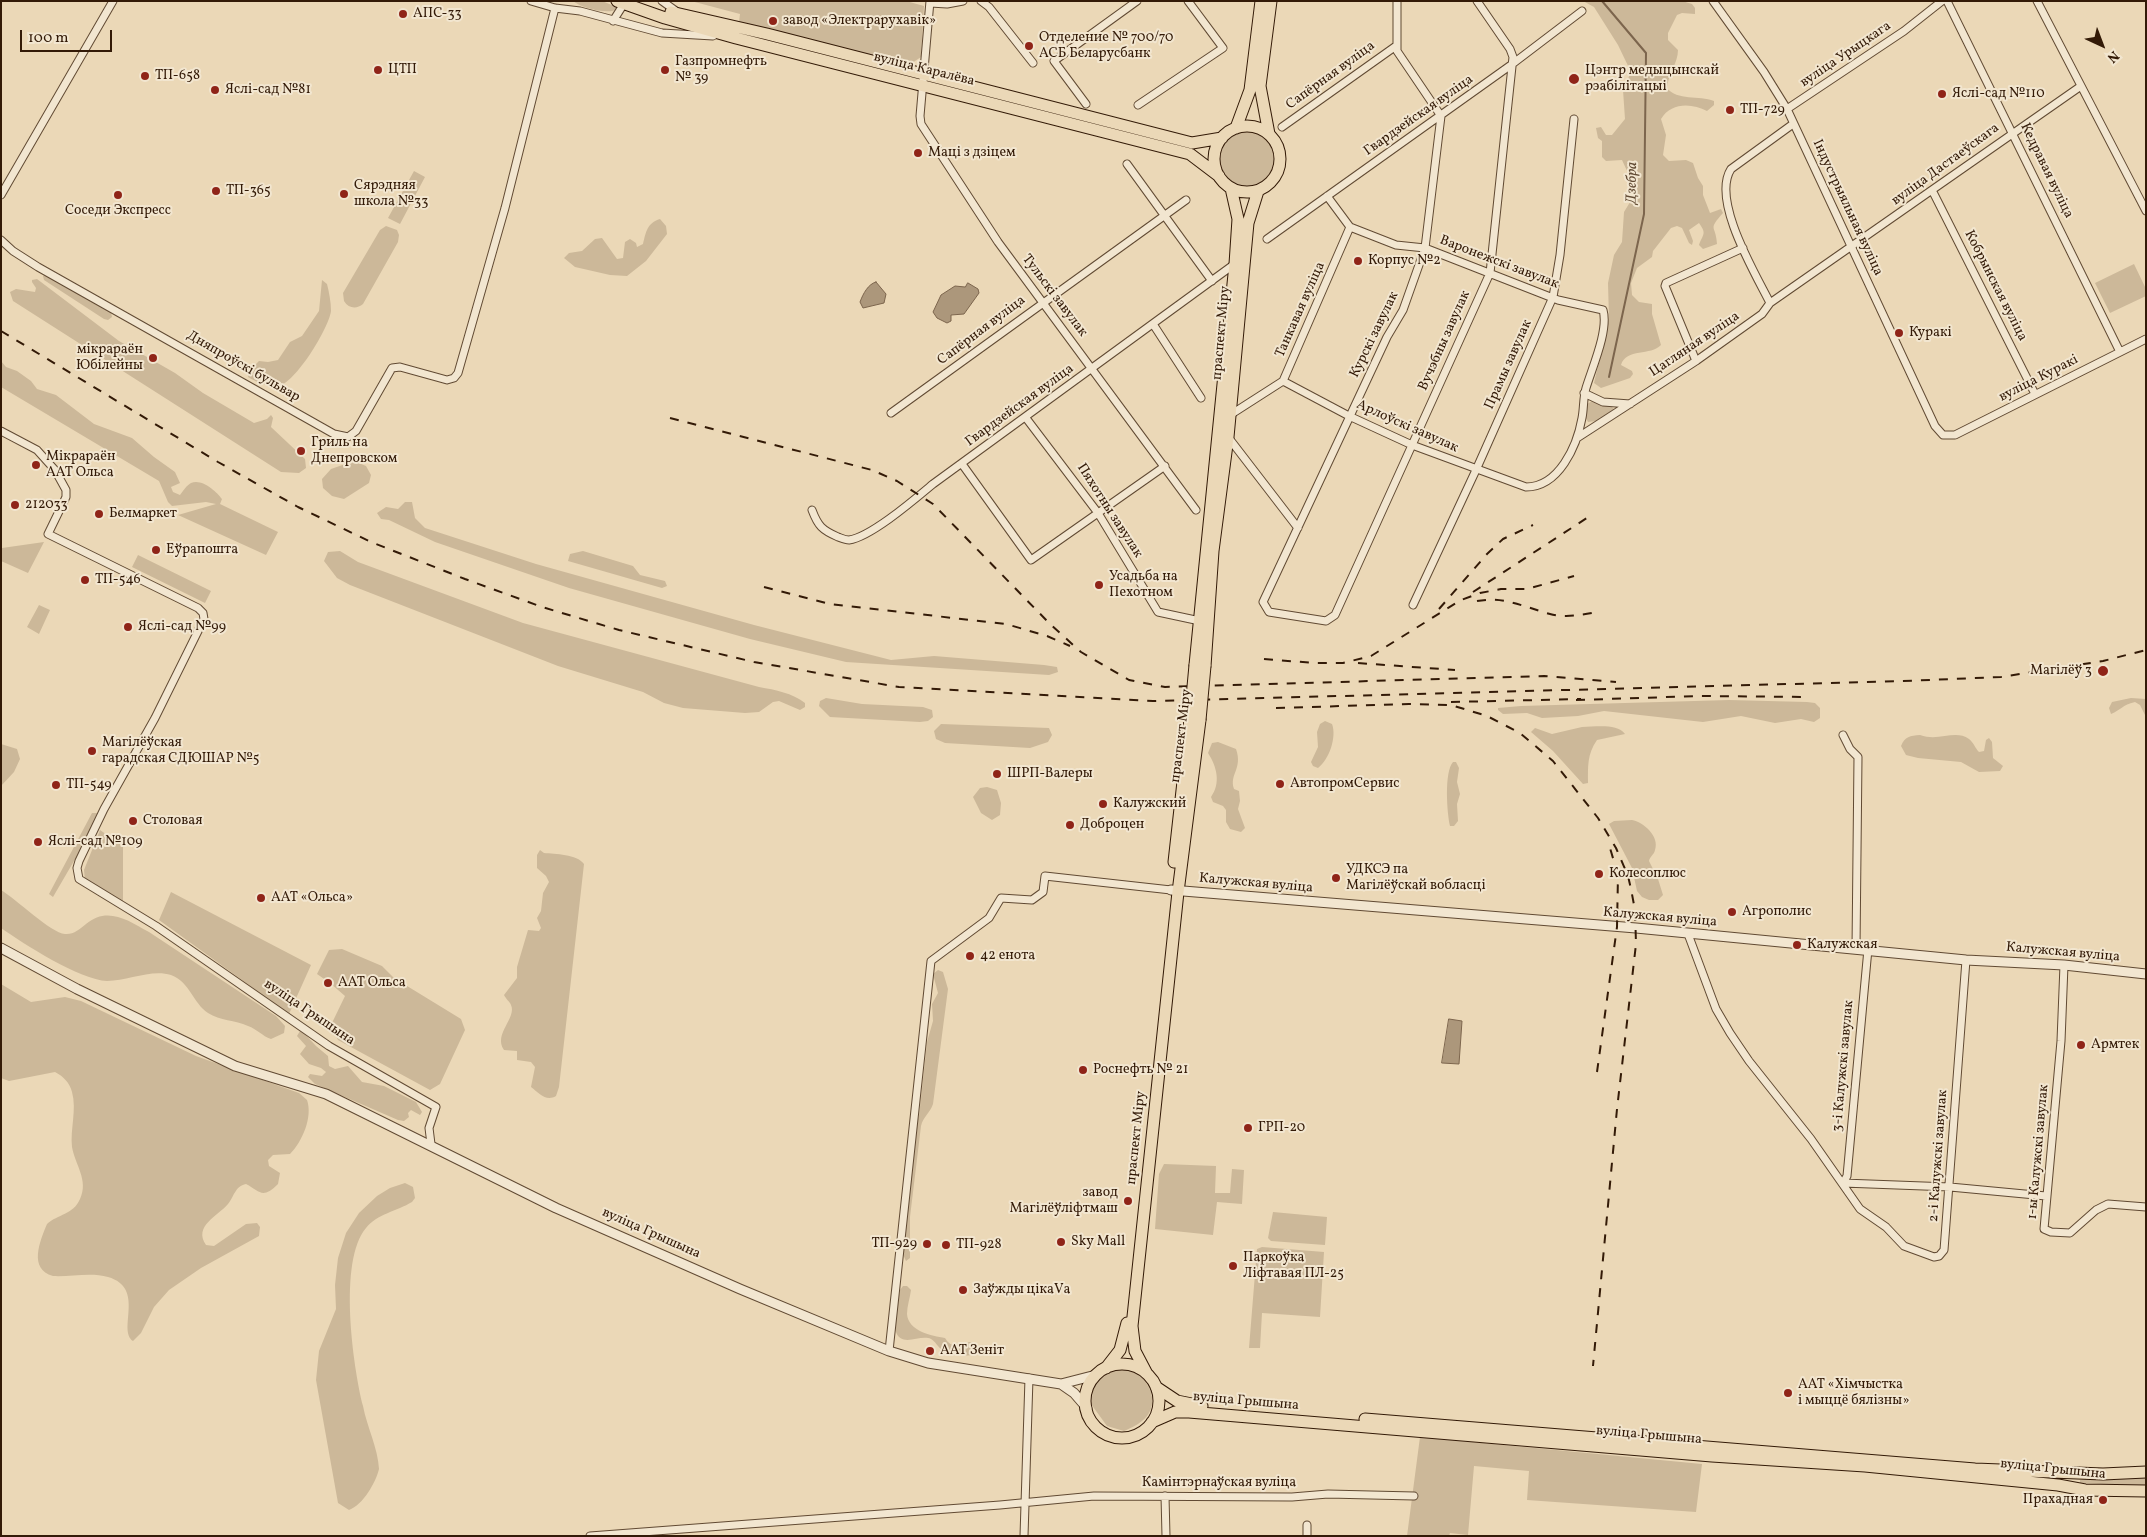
<!DOCTYPE html>
<meta charset="utf-8">
<style>
body{margin:0}
#map{position:relative;width:2147px;height:1537px;overflow:hidden;background:#ebd8b7;font-family:Vollkorn,serif}
canvas{display:block}
.frame{position:absolute;inset:0;border:2px solid #331a07;pointer-events:none}
.north{position:absolute;left:2077px;top:20px;width:50px;height:50px;-webkit-text-stroke:4px #f2e6d0;paint-order:stroke;rotate:137deg;font-size:14px;font-weight:700;line-height:20px;text-align:center;color:#331a07}
.north::after{content:'';display:block;margin:auto;width:18px;height:22px;background:#331a07;clip-path:polygon(50% 0,100% 100%,50% 72%,0 100%)}
.scale{position:absolute;left:20px;top:30px;width:92px;height:22px;box-sizing:border-box;border:2px solid #331a07;border-top:0;padding-left:6px;font-size:15px;line-height:18px;white-space:nowrap;color:#331a07;-webkit-text-stroke:4px #f2e6d0;paint-order:stroke}
</style>
<div id="map">
<canvas width="2147" height="1537"></canvas>
<div class="frame"></div>
<div class="north">N</div>
<div class="scale">100 m</div>
</div>
<script>
const g = document.querySelector('canvas').getContext('2d');
g.lineJoin = 'round';
function fillPath(path, color) {
  g.fillStyle = color;
  g.fill(path, 'evenodd');
}
function strokePath(path, color, width, dash) {
  g.strokeStyle = color;
  g.lineWidth = width;
  g.lineCap = dash ? 'butt' : 'round';
  g.setLineDash(dash || []);
  g.stroke(path);
}
function write(font, color, halo, rows, align = 'center') {
  g.font = font + ' Vollkorn,serif';
  g.lineWidth = 4;
  g.setLineDash([]);
  g.textBaseline = 'middle';
  g.strokeStyle = halo;
  g.fillStyle = color;
  for (const [text, x, y, turn = 0] of rows) {
    g.save();
    g.translate(x, y);
    g.rotate((+turn || 0) * Math.PI / 180);
    g.textAlign = isNaN(turn) ? turn : align;
    if (halo) g.strokeText(text, 0, 0);
    g.fillText(text, 0, 0);
    g.restore();
  }
}
const green = new Path2D(`
 M573,1h29l17,7c-8,8 -38,0 -46,-7z
 M691,1h215l18,5 -3,51 -12,8 -170,-43 1,-8z
 M1583,1h99l10,3 3,4v6l-13,-1 -5,2 -9,18v7l10,10c0,13 -10,24 -11,38 10,13 32,7 47,13v4l-7,6c-15,-8 -36,-9 -46,8l5,16 -3,20 6,6 17,-1 7,3 5,15 5,8v9l7,18 11,-4 2,4c-16,18 -7,11 -6,31l-14,5 -4,-4c4,-11 8,-11 0,-22l-10,7 4,11 -1,4 -3,-2 -7,-15 -5,-2 -6,2 -18,23 -1,6 -15,11 -6,15 1,12 7,7 13,2v10l9,31c-10,11 -35,3 -40,20l11,6 1,3 -3,4 -29,10 -7,-5 15,-64 -1,-36 6,-28 8,-13 2,-30 11,-18v-6l-13,-28 -16,1 -4,-4v-16l-4,-3 -2,-10 5,-1 5,8h6l13,-16 -2,-29 8,-18 -13,-27 -24,-38z
 M1220 159a27 27 0 1 1 54 0a27 27 0 1 1-54 0Z
 M414,171l11,6 -25,47 -12,-6z
 M660,219l6,7 1,8 -21,27 -19,15 -17,-1 -35,-8 -11,-9 5,-5 13,-2 13,-12 7,-1 15,21 6,-1 2,-16 5,-3 6,4 1,4 6,-3c3,-12 4,-21 17,-25z
 M386,226l11,4 2,5 -1,7 -35,62c-6,5 -14,5 -19,-3l-1,-8 37,-63z
 M2134,264l12,25v7l-36,17 -15,-30z
 M46,273l65,39 1,5 -4,3 -4,-1 -60,-39 -1,-4z
 M37,279l82,62 56,32 28,20 51,30 13,-4 4,-4 2,3 -2,9 34,32 1,9 -7,5 -18,-1 -268,-171 -3,-9 6,-3 19,3 1,-4 -4,-6v-2z
 M322,280l5,4c2,8 4,18 4,27 -2,17 -36,73 -53,75 -10,1 -22,-4 -30,-9l2,-7 9,-9 9,1 10,-2 12,-18 12,-6 17,-25z
 M1,361l5,6 11,4 14,10 6,8 19,6 38,29 38,14 22,19 21,15 5,11 -9,4 2,5 7,3c3,-4 7,-10 11,-12 11,-5 26,9 31,16l-2,5 58,28 -12,23 -88,-40 38,-11 -10,-2 -34,4 -4,-4 -9,-21 -158,-94z
 M1593,400l18,6 3,3 -18,12 -8,1 -3,-6 1,-11z
 M354,461l12,5 5,9 -2,8 -25,16 -12,-3 -9,-8 -1,-9 9,-10z
 M405,502h7l3,16 10,10 111,36 218,61 137,35 43,-4 110,9 13,2 1,5 -9,3 -203,-13 -96,-23 -181,-51 -134,-46 -46,-22 -8,-1 -4,-6 9,-6 12,2z
 M44,542l-16,31 -27,-12 1,-13z
 M340,551l18,11 165,61 236,64c17,3 33,6 46,16v4l-5,3 -21,-9 -6,1 -14,10 -14,1 -62,-5 -19,-5 -21,-11 -85,-26 -208,-81 -13,-7 -13,-17 4,-9z
 M583,551l50,15 7,9 25,6 2,5 -5,2 -94,-27 2,-7z
 M138,555l73,36 -6,12 -73,-36z
 M39,605l11,5 -11,24 -12,-7z
 M826,698l36,6 61,3 9,3 1,7 -5,4 -8,1 -90,-5 -11,-11 1,-5z
 M2131,698l15,1v18l-6,-12 -5,-3c-13,3 -14,8 -24,12l-2,-6 3,-6z
 M1729,700l78,2 8,1 5,5v10l-6,4 -13,-3 -26,4 -34,-7 -38,6 -99,-11 -26,5 -36,2 -15,-5 -24,1 -5,-4v-2l23,-2z
 M1325,721l7,3c5,13 -3,36 -14,44l-5,-2 -2,-4 7,-15 -1,-15 3,-8z
 M941,724l108,4 3,7 -4,7 -18,6 -85,-5 -9,-4 -2,-8z
 M1582,727c13,0 35,-4 43,7l-28,6c-10,14 -9,27 -9,43l-5,1 -30,-33 -22,-19 4,-4 17,6z
 M1920,735c19,7 35,-6 49,4 5,4 6,9 10,13l5,-1 2,-11 3,-2 3,4 1,16 10,8 -3,5 -21,1 -18,-10 -43,-4 -12,-3 -5,-9c4,-10 9,-10 19,-11z
 M1218,742l18,7c7,20 -7,25 -2,40l5,2 1,10 -2,8 7,19 -4,4 -11,-3 -4,-7v-12l-3,-4 -10,-4 -2,-5c10,-14 6,-30 -3,-44l4,-10z
 M1,744l16,5 3,10 -6,13 -13,14z
 M1453,762h3l3,6 -2,14 3,12 -3,10 1,17 -4,5h-4c-3,-13 -6,-54 3,-64z
 M987,787l10,3 4,13 -1,12 -8,5 -11,-7 -8,-16 7,-9z
 M92,813h7v5l-46,79 -4,-3z
 M1632,820c11,2 28,16 23,30 -1,5 -5,6 -6,11l9,18 5,16 -5,5h-9l-7,-3 -5,-6 -5,-23 -23,-44 5,-3z
 M100,830l23,16v57l-38,-22 -1,-11z
 M540,850l4,3c11,1 33,1 40,11l-25,223 -3,9c-10,6 -17,-3 -25,-9l4,-20 -4,-5 -14,-2v-9l-13,-1c-11,-16 13,-32 7,-45 -1,-3 -5,-6 -7,-10l13,-17v-11l11,-37 11,1 2,-3 -4,-10 4,-7 2,-18 6,-11 -3,-6 -9,-8v-13z
 M1,890c15,9 50,43 64,44 8,1 15,-5 21,-10 21,-18 42,-4 63,8l127,84 9,10 -1,7 -13,6c-9,-3 -14,-10 -23,-13 -13,-6 -28,-5 -40,-13 -15,-10 -18,-31 -37,-38 -20,-6 -43,6 -64,6 -27,-1 -83,-37 -106,-53z
 M171,892l140,73 -22,49 -130,-94z
 M342,949l40,17 12,12 67,41 4,11 -25,54 -10,6 -92,-50 -7,-15 14,-29 -15,-13 -13,-9 12,-24z
 M938,970l5,2 5,17 -15,115c-3,9 -10,13 -12,22l-11,91v41l-4,3 -4,-9 13,-123 4,-13 8,-74 6,-21 -1,-17 6,-11 -5,-19z
 M1,984l30,18 34,-5 16,4 115,55 103,37 8,7c6,17 -5,42 -17,54l-17,1 -5,5 1,6 11,7 -2,11c-16,16 -18,7 -32,0 -11,2 -12,13 -18,20 -10,12 -35,22 -22,41l8,1 32,-22 11,-1 3,4 -1,9 -58,32 -32,22 -15,17 -13,26 -8,8c-16,-11 13,-53 -25,-64 -17,-5 -38,0 -55,-1 -25,-7 -13,-35 -6,-52 11,-10 26,-9 33,-25 9,-19 -5,-34 -8,-52 -2,-18 5,-37 0,-55 -2,-9 -9,-16 -17,-20l-46,9 -8,-3z
 M300,1031l3,1 13,14 12,10 1,10 6,3 13,-3 14,16 22,4 32,16 6,10 -2,3 -9,-5 -3,3 1,4 -5,4 -6,-1 -83,-36 -7,-7 2,-3 12,2 4,-4 -5,-4 -12,-4 -9,-10 6,-8 -9,-10z
 M1164,1164l52,2 -1,27h15l2,-24 12,1 -2,34 -25,-2 -4,33 -58,-6 4,-55z
 M405,1183l8,4 2,11 -3,4c-15,9 -35,12 -46,26 -28,33 -13,138 -3,178 4,21 15,42 16,63 -3,13 -16,36 -30,41l-11,-7 -22,-123 3,-29 17,-42 -1,-24 3,-27 8,-25 13,-20 18,-17 13,-8z
 M1273,1212l54,5 -2,28 -54,-4 -3,-3z
 M1262,1247l62,5 -4,65 -58,-4 -2,35h-11l8,-99z
 M903,1286h4l4,4c-1,8 -4,16 -4,24 1,17 25,22 38,24 8,13 14,4 26,4l8,10c-9,6 -29,4 -37,-2 -4,-3 -7,-9 -11,-11 -11,-5 -29,9 -35,-7 -4,-11 2,-30 4,-42z
 M1124,1366c18,6 36,28 25,47 -5,9 -16,14 -25,18l-17,-5 -16,-22c2,-22 11,-35 33,-38z
 M1420,1437l282,27 -6,48 -169,-12 2,-29 -55,-5 -6,69 -18,-2 -1,3h-42z
 M2146,1477v9l-66,-3v-3z`);
const water = new Path2D(`
 M876,282l10,12 -2,9 -21,5 -3,-6c3,-8 8,-18 16,-20z
 M968,283l10,6 1,4 -15,21 -13,1v6l-4,2 -10,-5 -4,-6 8,-17 14,-9 10,1z
 M1449,1019l13,2 -3,43 -17,-1z`);
const stream = new Path2D(`
 M1602,1l44,52 -2,161 -35,163`);
const minor = new Path2D(`
 M531,1l24,7 25,3 82,22 51,3
 M662,1l14,10
 M930,1l-10,115 1,8 77,118 198,268
 M981,1l8,6 44,56
 M1397,1v50l44,65 -16,132 -22,62 -16,27 -124,265 6,10 57,9 9,-6 155,-342 23,-216 -3,-8 -33,-48
 M1713,1l51,71 23,37 148,317 8,9h12l191,-96
 M1947,1l173,351
 M2037,1l109,210
 M930,3l17,1 16,-3
 M613,21l12,-19
 M1086,104l-32,-43 83,-60
 M1138,105l85,-57 -35,-47
 M1787,109l117,-78 38,-30
 M1282,127l114,-81
 M1127,164l85,117
 M1932,190l103,204
 M1,195l112,-194
 M1267,239l244,-174 71,-54
 M1,240l12,11 25,16 296,167 14,3 8,-6 36,-63 8,-1 47,13 7,-2 4,-5 47,-165 50,-200
 M1770,303c-15,-30 -59,-103 -39,-134l62,-45
 M1153,324l48,74
 M1696,361l-31,-75 1,-3 77,-35
 M1283,381l66,35 63,29 114,42c33,0 51,-41 56,-69 2,-10 1,-20 4,-30 6,-20 23,-58 17,-78l-45,-10 -133,-52 -29,-3 -46,-18
 M1584,393l19,9 27,2
 M891,413l295,-213
 M1230,415l53,-34 67,-154 -23,-31
 M1026,418l72,95 60,99 42,9
 M1,431l36,19 18,20 11,20v7l-18,37 150,74 5,5 1,6 -49,99 -51,91 -25,52 -2,7 2,11 77,47 173,120 107,61 -7,21 2,16
 M1228,437l70,91
 M1577,438l119,-77 66,-47 8,-11 311,-217
 M962,464l69,96 134,-94
 M812,510c6,16 10,20 26,27 3,1 7,3 11,3 22,-3 66,-41 84,-56l303,-221
 M1413,605l63,-135 77,-173 7,-42 14,-136
 M1843,735l7,14 8,8 -2,191
 M1688,934l28,75 14,24 19,28 62,78 49,70 26,18 18,19 30,11 5,-1 5,-6 22,-290
 M2064,965l-3,76 -17,188 7,3 19,1 26,-23 12,-6 38,3
 M1843,1183l4,-7 21,-227
 M1843,1183l107,4 96,9
 M889,1351l42,-390 58,-43 12,-20 31,2 11,-8 2,-16 126,14
 M1165,1496l1,40
 M590,1536l410,-31 94,-9 198,1 36,-3 86,2
 M1024,1536l5,-158
 M1307,1536v-11`);
const tertiary = new Path2D(`
 M1171,890l465,38 330,32 98,5 82,9
 M1,948l76,41 158,77 91,28 230,114 184,81 149,62 39,12 133,21 35,-9
 M1061,1384l13,9 13,15`);
const primary = new Path2D(`
 M617,1l48,17 71,20 454,116 29,22
 M671,12l96,22 425,109 30,-5
 M1214 159a33 33 0 1 1 66 0a33 33 0 1 1-66 0Z
 M1236,128l14,-38 11,-89
 M1269,134l-9,-48 11,-85
 M1195,665l40,-401 3,-45 -7,-31
 M1205,666l8,-115 15,-114 20,-214 10,-32
 M1174,862l16,-143
 M1085 1401a37 37 0 1 1 74 0a37 37 0 1 1-74 0Z
 M1106,1368l14,-18 7,-27
 M1146,1372l-11,-21 -3,-25 46,-434 22,-172
 M1156,1387l21,14 25,5
 M1365,1419l610,50 128,5 43,-2
 M1152,1422l23,-10h14l523,44 153,10 193,19 27,5 61,1`);
const rail = new Path2D(`
 M1,331l217,131 80,45 73,35 94,37 77,28 77,23 135,32 145,25 254,14 750,-20 98,-4 102,-16 43,-11
 M670,418l202,52 25,11 36,23 117,120 31,28 48,28 36,7 379,-11 72,6
 M764,587l66,17 176,20 41,12 23,10
 M1473,592l117,-76
 M1477,601c27,-5 47,6 73,13 15,4 32,1 47,-2
 M1439,609l48,-55 16,-15 30,-14
 M1264,659l50,4h29l28,-7 90,-56 19,-7 21,-4h26l47,-13
 M1358,663l97,7
 M1576,700l125,-4 108,1
 M1451,702l130,-3
 M1276,708l133,-4 42,1 36,11 33,17 33,28 45,57 18,30 12,28 3,13 4,21 1,34 -19,165 -24,257
 M1597,1072l20,-145 1,-52 -8,-27`);
const primaryBridge = new Path2D(`
 M1190,719l5,-54
 M1200,720l5,-54`);
const markers = [
 [403,14,5,"#8f2418"],
 [773,21,5,"#8f2418"],
 [1029,46,5,"#8f2418"],
 [378,70,5,"#8f2418"],
 [665,70,5,"#8f2418"],
 [145,76,5,"#8f2418"],
 [1574,79,6,"#8f2418"],
 [215,90,5,"#8f2418"],
 [1942,94,5,"#8f2418"],
 [1730,110,5,"#8f2418"],
 [918,153,5,"#8f2418"],
 [216,191,5,"#8f2418"],
 [344,194,5,"#8f2418"],
 [118,195,5,"#8f2418"],
 [1358,261,5,"#8f2418"],
 [1899,333,5,"#8f2418"],
 [153,358,5,"#8f2418"],
 [301,451,5,"#8f2418"],
 [36,465,5,"#8f2418"],
 [15,505,5,"#8f2418"],
 [99,514,5,"#8f2418"],
 [156,550,5,"#8f2418"],
 [85,580,5,"#8f2418"],
 [1099,585,5,"#8f2418"],
 [128,627,5,"#8f2418"],
 [2103,671,6,"#8f2418"],
 [92,751,5,"#8f2418"],
 [997,774,5,"#8f2418"],
 [1280,784,5,"#8f2418"],
 [56,785,5,"#8f2418"],
 [1103,804,5,"#8f2418"],
 [133,821,5,"#8f2418"],
 [1070,825,5,"#8f2418"],
 [38,842,5,"#8f2418"],
 [1599,874,5,"#8f2418"],
 [1336,878,5,"#8f2418"],
 [261,898,5,"#8f2418"],
 [1732,912,5,"#8f2418"],
 [1797,945,5,"#8f2418"],
 [970,956,5,"#8f2418"],
 [328,983,5,"#8f2418"],
 [2081,1045,5,"#8f2418"],
 [1083,1070,5,"#8f2418"],
 [1248,1128,5,"#8f2418"],
 [1128,1201,5,"#8f2418"],
 [1061,1242,5,"#8f2418"],
 [927,1244,5,"#8f2418"],
 [946,1245,5,"#8f2418"],
 [1233,1266,5,"#8f2418"],
 [963,1290,5,"#8f2418"],
 [930,1351,5,"#8f2418"],
 [1788,1393,5,"#8f2418"],
 [2103,1500,5,"#8f2418"]
];
const poiNames = [
 ["АПС-33",413,14],
 ["завод «Электрарухавік»",783,21],
 ["Отделение № 700/70",1039,38],
 ["АСБ Беларусбанк",1039,54],
 ["Газпромнефть",675,62],
 ["№ 39",675,78],
 ["ЦТП",388,70],
 ["Цэнтр медыцынскай",1585,71],
 ["рэабілітацыі",1585,87],
 ["ТП-658",155,76],
 ["Яслі-сад №81",225,90],
 ["Яслі-сад №110",1952,94],
 ["ТП-729",1740,110],
 ["Маці з дзіцем",928,153],
 ["Сярэдняя",354,186],
 ["школа №33",354,202],
 ["ТП-365",226,191],
 ["Соседи Экспресс",118,211,"center"],
 ["Корпус №2",1368,261],
 ["Куракі",1909,333],
 ["мікрараён",143,350,"right"],
 ["Юбілейны",143,366,"right"],
 ["Гриль на",311,443],
 ["Днепровском",311,459],
 ["Мікрараён",46,457],
 ["ААТ Ольса",46,473],
 ["212033",25,505],
 ["Белмаркет",109,514],
 ["Еўрапошта",166,550],
 ["Усадьба на",1109,577],
 ["Пехотном",1109,593],
 ["ТП-546",95,580],
 ["Яслі-сад №99",138,627],
 ["Магілёў 3",2092,671,"right"],
 ["Магілёўская",102,743],
 ["гарадская СДЮШАР №5",102,759],
 ["ШРП-Валеры",1007,774],
 ["АвтопромСервис",1290,784],
 ["ТП-549",66,785],
 ["Калужский",1113,804],
 ["Столовая",143,821],
 ["Доброцен",1080,825],
 ["Яслі-сад №109",48,842],
 ["УДКСЭ па",1346,870],
 ["Магілёўскай вобласці",1346,886],
 ["Колесоплюс",1609,874],
 ["ААТ «Ольса»",271,898],
 ["Агрополис",1742,912],
 ["Калужская",1807,945],
 ["42 енота",980,956],
 ["ААТ Ольса",338,983],
 ["Армтек",2091,1045],
 ["Роснефть № 21",1093,1070],
 ["ГРП-20",1258,1128],
 ["завод",1118,1193,"right"],
 ["Магілёўліфтмаш",1118,1209,"right"],
 ["Sky Mall",1071,1242],
 ["ТП-929",917,1244,"right"],
 ["ТП-928",956,1245],
 ["Паркоўка",1243,1258],
 ["Ліфтавая ПЛ-25",1243,1274],
 ["Заўжды цікаVа",973,1290],
 ["ААТ Зеніт",940,1351],
 ["ААТ «Хімчыстка",1798,1385],
 ["і мыццё бялізны»",1798,1401],
 ["Прахадная",2093,1500,"right"]
];
const streetNames = [
 ["вуліца Урыцкага",1846,55,-34],
 ["вуліца Каралёва",924,70,14],
 ["Сапёрная вуліца",1331,76,-36],
 ["Гвардзейская вуліца",1419,116,-35],
 ["вуліца Дастаеўскага",1946,165,-36],
 ["Кедравая вуліца",2046,171,64],
 ["Індустрыяльная вуліца",1847,208,65],
 ["Варонежскі завулак",1499,263,21],
 ["Кобрынская вуліца",1995,286,63],
 ["Тульскі завулак",1054,296,53],
 ["Танкавая вуліца",1301,310,-66],
 ["Сапёрная вуліца",982,331,-37],
 ["праспект Міру",1222,333,-85],
 ["Курскі завулак",1375,335,-64],
 ["Вучэбны завулак",1445,341,-66],
 ["Цагляная вуліца",1695,345,-34],
 ["Прамы завулак",1509,365,-66],
 ["Дняпроўскі бульвар",243,367,30],
 ["вуліца Куракі",2039,379,-27],
 ["Гвардзейская вуліца",1020,406,-36],
 ["Арлоўскі завулак",1407,427,24],
 ["Пяхотны завулак",1109,511,57],
 ["праспект Міру",1182,736,-83],
 ["Калужская вуліца",1256,884,5],
 ["Калужская вуліца",1660,918,5],
 ["Калужская вуліца",2063,953,5],
 ["вуліца Грышына",309,1013,34],
 ["3-і Калужскі завулак",1844,1066,-85],
 ["праспект Міру",1137,1138,-84],
 ["1-ы Калужскі завулак",2039,1152,-85],
 ["2-і Калужскі завулак",1939,1156,-86],
 ["вуліца Грышына",651,1234,24],
 ["вуліца Грышына",1246,1402,5],
 ["вуліца Грышына",1649,1436,5],
 ["вуліца Грышына",2053,1470,6],
 ["Камінтэрнаўская вуліца",1219,1483]
];
const waterNames = [
 ["Дзебра",1633,183,-89]
];
fillPath(green, '#ccb899');
fillPath(water, '#ac977b');
strokePath(water, '#7c654d', 1);
strokePath(stream, '#7c654d', 2);
strokePath(minor, '#614a33', 9);
strokePath(tertiary, '#614a33', 11);
strokePath(primary, '#331a07', 13);
strokePath(minor, '#f2e6d0', 7);
strokePath(tertiary, '#f2e6d0', 9);
strokePath(primary, '#ebd8b7', 11);
strokePath(rail, '#331a07', 2, [9, 9]);
strokePath(primaryBridge, '#331a07', 13, []);
strokePath(primaryBridge, '#ebd8b7', 11);
for (const [x, y, r, color] of markers) {
  const dot = new Path2D();
  dot.arc(x, y, r, 0, 2 * Math.PI);
  g.fillStyle = color;
  g.fill(dot);
  strokePath(dot, '#f2e6d0', 2);
}
write('14px', '#331a07', '#f2e6d0', poiNames, 'left');
write('14px', '#331a07', '#f2e6d0', streetNames);
write('italic 15px', '#634c35', '#f2e6d0', waterNames);
</script>
